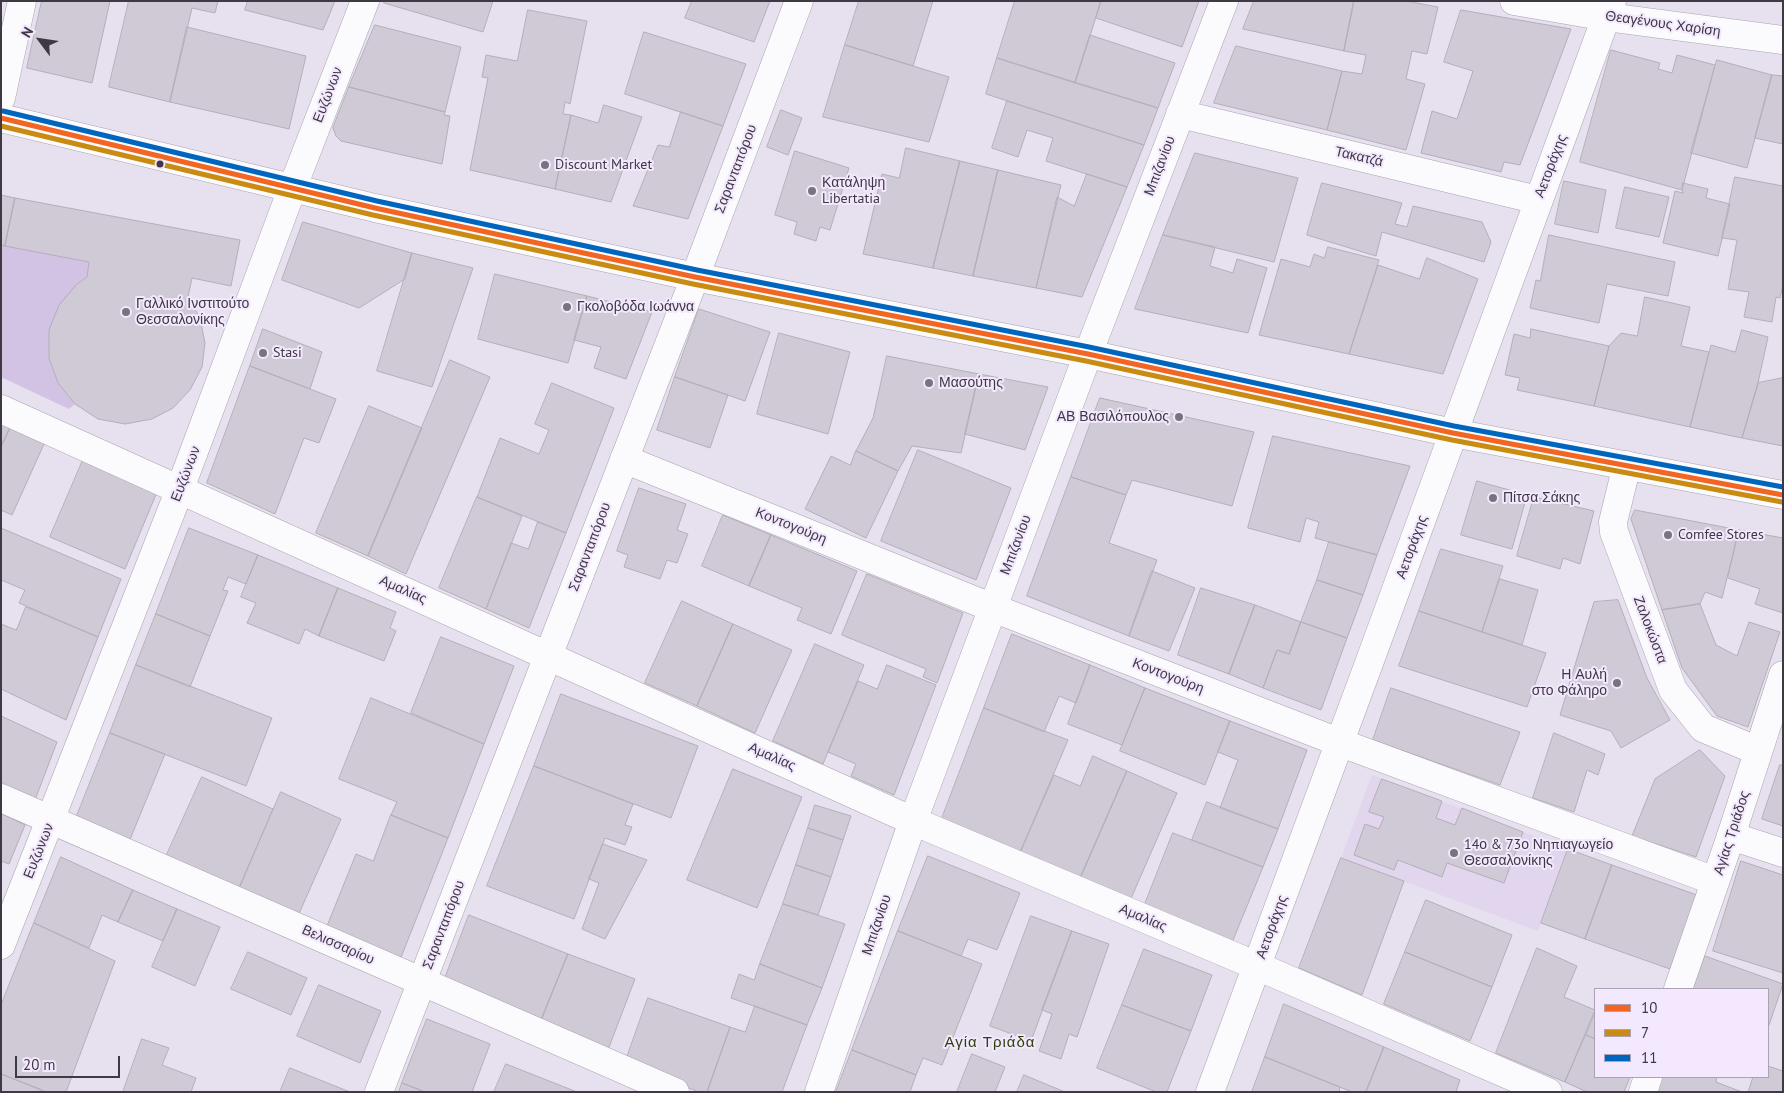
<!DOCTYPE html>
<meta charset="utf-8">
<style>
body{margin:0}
#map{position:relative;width:1784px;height:1093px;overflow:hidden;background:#e7e0ef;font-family:"PT Sans",sans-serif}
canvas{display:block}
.frame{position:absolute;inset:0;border:2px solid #3e3943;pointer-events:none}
.legend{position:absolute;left:1594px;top:988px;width:175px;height:90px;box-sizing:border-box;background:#f3e8fe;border:1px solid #aba2b3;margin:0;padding:6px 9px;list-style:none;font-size:15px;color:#3e3943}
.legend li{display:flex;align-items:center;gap:10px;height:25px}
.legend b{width:25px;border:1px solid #aba2b3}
.north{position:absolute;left:15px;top:15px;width:50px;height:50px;-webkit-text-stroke:4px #f3e8fe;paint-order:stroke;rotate:301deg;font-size:14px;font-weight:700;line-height:20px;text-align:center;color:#3e3943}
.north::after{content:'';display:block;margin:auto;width:18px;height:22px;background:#3e3943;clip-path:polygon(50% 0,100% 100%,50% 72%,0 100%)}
.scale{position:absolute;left:15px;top:1056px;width:105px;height:22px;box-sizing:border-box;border:2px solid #3e3943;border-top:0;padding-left:6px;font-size:15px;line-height:18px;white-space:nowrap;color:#3e3943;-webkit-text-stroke:4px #f3e8fe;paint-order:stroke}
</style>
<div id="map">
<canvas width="1784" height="1093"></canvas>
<div class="frame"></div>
<ul class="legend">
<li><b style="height:6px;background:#f26522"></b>10</li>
<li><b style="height:6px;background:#c98b11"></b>7</li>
<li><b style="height:6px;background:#0065bd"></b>11</li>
</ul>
<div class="north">N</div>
<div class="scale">20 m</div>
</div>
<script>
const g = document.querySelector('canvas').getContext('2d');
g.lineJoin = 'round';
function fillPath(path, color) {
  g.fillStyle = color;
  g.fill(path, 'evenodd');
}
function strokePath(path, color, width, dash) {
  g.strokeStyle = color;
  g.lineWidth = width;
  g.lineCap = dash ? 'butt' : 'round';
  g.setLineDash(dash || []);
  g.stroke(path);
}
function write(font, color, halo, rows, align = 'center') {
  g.font = font + ' "PT Sans",sans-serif';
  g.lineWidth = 4;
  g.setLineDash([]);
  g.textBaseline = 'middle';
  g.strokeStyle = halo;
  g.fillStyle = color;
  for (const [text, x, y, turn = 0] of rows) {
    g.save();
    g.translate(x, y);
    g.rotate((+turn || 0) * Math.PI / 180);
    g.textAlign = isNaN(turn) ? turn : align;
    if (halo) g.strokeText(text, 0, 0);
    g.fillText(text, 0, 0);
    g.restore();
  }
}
const built = new Path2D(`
 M1372,775l196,74 -30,82 -197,-73z`);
const green = new Path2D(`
 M1,245l88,17 -2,15 -10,7 -28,74 9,25 17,21 -6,5 -68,-32z`);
const building = new Path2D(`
 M42,1h68l-18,82 -65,-15z
 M129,1h89l-3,12 -23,-5 -22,94 -61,-15z
 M248,1h87l-12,29 -78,-20z
 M385,1h108l-10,31 -99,-29z
 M692,1h78l-16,41 -69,-24z
 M859,1h74l-20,65 -68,-21z
 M1015,1h86l-26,82 -78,-25z
 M1101,1h98l-17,46 -86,-29z
 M1254,1h100l-10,50 -101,-22z
 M1354,1h52l32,6 -11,47 -15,-3 -6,28 19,5 -19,66 -79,-20 15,-59 20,3 4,-19 -22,-4z
 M528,10l59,11 -17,83 -5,-2 -2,12 8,1 -16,74 -85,-19 18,-92 -6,-1 4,-22 31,6z
 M1461,10l110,19 -51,136 -16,-3 -3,10 -80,-19 11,-42 25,8 16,-48 -29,-9z
 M375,25l86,22 -16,65 -96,-25z
 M187,27l119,29 -17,73 -119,-27z
 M644,32l102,32 -23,62 -98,-32z
 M1090,35l85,28 -17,45 -83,-25z
 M845,45l104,32 -20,65 -106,-25z
 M1236,46l106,25 -15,59 -113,-27z
 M1611,50l49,13 -2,6 14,4 5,-18 38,10 -33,125 -102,-28z
 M997,58l161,50 -14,37 -158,-51z
 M1717,60l55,15 -25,93 -56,-15z
 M1772,75l11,1v68l-28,-6z
 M349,87l96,25 -1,3 6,1 -8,48 -101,-23 -5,-5 -3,-8z
 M1007,101l137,44 -17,42 -81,-26 7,-23 -26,-8 -9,27 -26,-9z
 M604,105l38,12 -31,85 -56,-13 16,-74 27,8z
 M781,110l21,8 -14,37 -21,-8z
 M681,112l42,14 -35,93 -55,-13 25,-61 11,2z
 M906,148l54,13 -27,107 -70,-14 19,-80 17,4z
 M795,151l54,17 -19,62 -10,-3 -4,14 -22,-7 3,-12 -22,-7z
 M1195,153l103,25 -24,84 -111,-27z
 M960,161l38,9 -25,106 -40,-8z
 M998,170l63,15 -25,103 -63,-12z
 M1087,174l40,13 -45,110 -46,-9 21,-91 17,9z
 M1735,177l48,9v99l-3,13 -4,-1 -4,25 -28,-5 5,-25 -21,-3 9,-49 -15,-2z
 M1564,181l42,9 -8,43 -43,-9z
 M1322,183l80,20 -7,21 12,3 6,-21 69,16 9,20 -7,20 -102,-30 -6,24 -69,-21z
 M1683,183l25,6 -2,9 24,6 -12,52 -55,-13 12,-52 8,2 -1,-3z
 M1625,187l44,10 -10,40 -43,-9z
 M1,195l14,3 -10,48 -4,-1z
 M15,198l225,42 -9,46 -39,-8 -4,19 12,21 5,25 -3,24 -12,23 -17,18 -21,11 -27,5 -27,-5 -23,-15 -17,-21 -9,-25v-28l10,-25 18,-21 10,-7 2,-15 -84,-16z
 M303,222l109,31 -7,26 -46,29 -77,-28z
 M1163,235l52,12 -5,19 23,7 4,-14 30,9 -19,65 -113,-24z
 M1549,235l126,27 -7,34 -61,-12 -8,39 -69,-15 6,-28 4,1z
 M1328,247l51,13 -30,94 -90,-19 22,-76 29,8 4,-13 10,4z
 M412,253l61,15 -41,119 -55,-16z
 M1427,258l51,21 -35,95 -94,-20 29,-89 41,14z
 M495,274l92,22 -19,67 -90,-24z
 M587,296l65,16 -26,67 -32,-11 7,-21 -27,-7z
 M1645,297l45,10 -9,39 28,6 -19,75 -96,-21 15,-60 12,-13 16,3z
 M699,309l71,23 -25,69 -70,-24z
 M263,329l59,23 -12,37 -60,-23z
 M1531,329l78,17 -15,60 -77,-16 3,-12 -15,-3 9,-41 16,4z
 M1742,330l26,7 -10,46 -16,55 -52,-11 21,-82 24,7z
 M779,333l71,19 -22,82 -71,-20z
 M887,356l92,18 -18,79 -49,-7 -14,25 -42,-20 17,-33z
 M450,360l40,17 -84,197 -38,-18z
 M250,366l86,33 -17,44 -15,-5 -29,76 -68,-31z
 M979,374l69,13 -23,63 -60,-16z
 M675,377l53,18 -18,53 -53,-18z
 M1783,378v68l-41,-8 16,-55z
 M552,383l62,25 -48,125 -89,-36 23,-59 39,16 10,-24 -14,-6z
 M1100,398l154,34 -22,74 -100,-26 -6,15 -55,-18z
 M369,406l53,22 -54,128 -52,-23z
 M1,424l9,4 -9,19z
 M10,428l34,16 -32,71 -11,-5v-63z
 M1273,436l137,30 -33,89 -62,-17 4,-16 -13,-4 -6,24 -52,-14z
 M918,450l93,38 -35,92 -95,-39z
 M856,451l42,20 -32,67 -61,-29 26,-53 19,9z
 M83,460l74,32 -32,77 -75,-32z
 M1071,477l55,18 -17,48 48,17 -28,76 -102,-40z
 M1477,481l50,14 -15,54 -51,-14z
 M639,488l47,16 -9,26 11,4 -11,29 -10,-3 -7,19 -36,-12 4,-12 -11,-4z
 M477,497l45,19 -36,93 -47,-21z
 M1534,497l60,14 -14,53 -17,-6 -3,11 -43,-13z
 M1635,510l104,20 -17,68 -17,-6 -5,12 -38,6 -31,-91z
 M723,515l48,20 -22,51 -47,-20z
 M538,522l28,11 -37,95 -43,-19 25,-66 17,6z
 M1,528l120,51 -23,58 -79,-34 6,-13 -24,-10z
 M189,528l69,27 -12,29 -18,-7 -5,13 5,1 -18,45 -54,-22z
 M1739,530l44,8v75l-28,-9 5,-15 -32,-11z
 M771,535l86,36 -26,63 -34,-14 5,-12 -53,-22z
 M1329,542l48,13 -14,40 -46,-15z
 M1441,549l62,17 -21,66 -63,-21z
 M258,555l80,33 -19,48 -14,-7 -6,15 -52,-21 9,-20 -15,-6z
 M1152,571l43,17 -26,63 -40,-15z
 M867,574l96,39 -26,70 -14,-6 3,-8 -84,-34z
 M1500,579l38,11 -16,55 -40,-13z
 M1317,580l46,15 -16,43 -46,-16z
 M338,588l58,24 -6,16 6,3 -12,30 -65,-25z
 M1201,588l54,17 -26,69 -51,-19z
 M1618,600l29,78 23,42 -49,28 -10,-17 -51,-16 34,-113z
 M682,601l51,23 -36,82 -52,-23z
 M1700,604l16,41 21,11 12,-34 31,10 -32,95 -31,-11 -35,-48 -20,-58z
 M1255,605l46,17 -12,32 -12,-4 -14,38 -34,-14z
 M26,607l72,30 -32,83 -65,-31v-65l15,6z
 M1419,611l127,42 -19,54 -128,-41z
 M156,614l54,22 -20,51 -54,-22z
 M1301,622l46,16 -26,72 -58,-22 14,-38 12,4z
 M733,624l59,26 -37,83 -58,-27z
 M1012,634l78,31 -14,38 -17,-7 -15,36 -60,-24z
 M441,637l73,29 -30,78 -73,-31z
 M815,644l49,21 -41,99 -50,-23z
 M136,665l136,53 -26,68 -136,-53z
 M887,665l49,20 -42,110 -43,-19 5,-12 -28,-12 30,-71 19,8z
 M1090,665l55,23 -23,57 -54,-21z
 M1145,688l85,33 -25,64 -85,-34z
 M1391,688l129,44 -20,53 -127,-45z
 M561,694l137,52 -27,72 -137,-52z
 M371,698l113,46 -36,94 -57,-23 6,-13 -58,-23z
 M984,708l84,32 -49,115 -78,-34z
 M1,716l56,26 -22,58 -34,-15z
 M1230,721l77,29 -29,79 -58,-21 18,-48 -20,-8z
 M110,733l55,21 -36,88 -53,-24z
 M1554,733l51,21 -7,21 -11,-5 -13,42 -41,-14z
 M1700,750l25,26 -29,81 -64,-21 23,-57z
 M1093,756l34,15 -48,110 -60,-26 35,-80 26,11z
 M1780,765h3v61l-21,-7z
 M534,766l99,38 -8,21 7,2 -7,18 -20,-7 -31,81 -87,-33z
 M733,769l69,28 -45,111 -70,-28z
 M1127,771l50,22 -48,110 -50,-22z
 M202,777l71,32 -35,82 -73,-32z
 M1382,779l60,22 -6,17 19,7 7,-17 61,24 -19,51 -57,-20 -5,14 -44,-17 -4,10 -40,-15 11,-31 14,5 5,-12 -15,-5z
 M281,792l60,27 -44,99 -59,-27z
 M1207,802l71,27 -15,38 -71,-27z
 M815,805l36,11 -8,24 -35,-12z
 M1,813l24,12 -16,39 -8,-3z
 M391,815l57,23 -48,122 -75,-29 31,-77 17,7z
 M808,828l35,12 -12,37 -35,-12z
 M1173,833l90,34 -32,78 -88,-36z
 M603,844l44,16 -42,79 -23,-10 17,-46 -10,-4z
 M1568,849l44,16 -27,74 -44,-16z
 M928,856l92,37 -23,57 -29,-11 -7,17 -63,-25z
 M61,857l72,33 -15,32 -16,-7 -13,33 -55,-25z
 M1341,858l63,23 -42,114 -63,-27z
 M1741,861l42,14v98l-70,-22z
 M796,865l35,12 -13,38 -35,-11z
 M1612,865l85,30 -27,74 -85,-30z
 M133,890l44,19 -14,32 -45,-19z
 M1426,900l86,35 -20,52 -87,-35z
 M783,904l62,20 -23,64 -62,-24z
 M177,909l43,18 -25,59 -43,-19z
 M469,915l99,39 -30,74 -97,-39z
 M1031,916l41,15 -41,110 -41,-15z
 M34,923l81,38 -49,131h-20l-45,-18v-69z
 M898,931l84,33 -40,101 -19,-7 -7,17 -64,-25z
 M1072,931l37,13 -32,93 -8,-3 -8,25 -22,-8 13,-37 -10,-4z
 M1537,948l40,18 -13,31 31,13 -30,72 -69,-29z
 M1144,949l68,26 -21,56 -69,-26z
 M248,952l59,26 -16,37 -60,-26z
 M1405,952l87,35 -22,54 -86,-37z
 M568,954l67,25 -29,76 -68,-27z
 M1705,956l78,28 -15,44v-39h-75z
 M760,964l62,24 -15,37 -76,-27 8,-24 15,6z
 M319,985l62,26 -21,52 -63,-27z
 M648,998l82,29 -23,65h-8l-74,-29z
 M1284,1004l100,43 -18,45h-14l-87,-35z
 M1122,1005l69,26 -24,61h-11l-59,-24z
 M755,1006l52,19 -25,67h-75l23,-65 15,5z
 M1595,1013v26l-9,-4z
 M427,1019l63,25 -18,48h-47l-23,-9z
 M1586,1035l9,4v38h35l-6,15h-37l-22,-10z
 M142,1039l27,9 -7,17 34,13 -5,14h-68z
 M1384,1047l76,33 -4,12h-90z
 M852,1050l64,25 -6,17h-74z
 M972,1054l33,13 -10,25h-38z
 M1265,1057l75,30 -1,5h-87z
 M506,1064l71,28h-83z
 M1768,1066l15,5v21h-35l5,-15h15z
 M290,1068l60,24h-70z
 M1,1074l41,16v2h-41z
 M1024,1075l41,17h-48z
 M1662,1077h55l-1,5 26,10h-84z
 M402,1083l23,9h-26z`);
const street = new Path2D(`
 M1514,1l93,16 176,23
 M1,98l21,-97
 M1180,114l358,86
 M1,409l912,412 344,145 291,126
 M624,459l369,149 348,135 374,138
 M1627,465l-14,57 1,10 59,158 30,38 55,23
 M1,798l674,294
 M1731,836l52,17
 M1,945l179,-456 112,-300 73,-188
 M379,1092l316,-815 104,-276
 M819,1092l94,-271 175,-467 136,-353
 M1210,1092c136,-363 268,-727 402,-1091`);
const secondary = new Path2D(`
 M1,118l374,90 320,69 393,77 365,79 330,62
 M1678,989l53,-153 52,-161
 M1643,1092l5,-15`);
const bus1 = new Path2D(`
 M1,118l374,90 320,69 393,77 365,79 330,62`);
const bus2 = new Path2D(`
 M1,126l372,89 320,69 393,77 366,79 330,62`);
const bus3 = new Path2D(`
 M3,111l374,90 320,69 392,77 365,79 329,61`);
const markers = [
 [160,164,4.5,"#3e3943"],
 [545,165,5,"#79737f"],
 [812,191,5,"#79737f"],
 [567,307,5,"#79737f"],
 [126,312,5,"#79737f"],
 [263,353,5,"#79737f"],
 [929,383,5,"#79737f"],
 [1179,417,5,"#79737f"],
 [1493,498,5,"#79737f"],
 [1668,535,5,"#79737f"],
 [1617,683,5,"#79737f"],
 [1454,853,5,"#79737f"]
];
const streetNames = [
 ["Θεαγένους Χαρίση",1663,24,8],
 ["Ευζώνων",328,95,-69],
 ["Τακατζά",1359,157,13],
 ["Μπιζανίου",1160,166,-69],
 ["Αετοράχης",1551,166,-69],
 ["Σαρανταπόρου",736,169,-69],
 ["Ευζώνων",186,474,-69],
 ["Κοντογούρη",791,526,22],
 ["Μπιζανίου",1016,545,-69],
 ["Σαρανταπόρου",590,547,-69],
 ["Αετοράχης",1412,547,-70],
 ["Αμαλίας",403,590,24],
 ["Ζαλοκώστα",1650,630,69],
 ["Κοντογούρη",1168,676,21],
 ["Αμαλίας",772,757,24],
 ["Αγίας Τριάδος",1732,833,-72],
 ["Ευζώνων",39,851,-68],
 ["Αμαλίας",1143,918,23],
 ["Σαρανταπόρου",444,925,-69],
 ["Μπιζανίου",877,925,-71],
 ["Αετοράχης",1272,927,-70],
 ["Βελισσαρίου",338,945,24]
];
const poiNames = [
 ["Discount Market",555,165],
 ["Κατάληψη",822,183],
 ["Libertatia",822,199],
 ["Γαλλικό Ινστιτούτο",136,304],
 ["Θεσσαλονίκης",136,320],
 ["Γκολοβόδα Ιωάννα",577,307],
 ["Stasi",273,353],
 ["Μασούτης",939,383],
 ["ΑΒ Βασιλόπουλος",1169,417,"right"],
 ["Πίτσα Σάκης",1503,498],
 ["Comfee Stores",1678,535],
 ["Η Αυλή",1607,675,"right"],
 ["στο Φάληρο",1607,691,"right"],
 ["14ο & 73ο Νηπιαγωγείο",1464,845],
 ["Θεσσαλονίκης",1464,861]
];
const neighbourhoodNames = [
 ["Αγία Τριάδα",990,1043]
];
fillPath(built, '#e2d6ef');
fillPath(green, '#d2c2e3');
fillPath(building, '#d0cad6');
strokePath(building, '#b3aeb9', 1);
strokePath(street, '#a9a4af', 29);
strokePath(secondary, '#a9a4af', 29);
strokePath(street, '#fbfafd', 28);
strokePath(secondary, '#fbfafd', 28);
strokePath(bus1, '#f26522', 5);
strokePath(bus2, '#c98b11', 5);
strokePath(bus3, '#0065bd', 5);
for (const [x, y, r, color] of markers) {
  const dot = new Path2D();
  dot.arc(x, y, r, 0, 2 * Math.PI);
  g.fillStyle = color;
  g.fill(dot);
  strokePath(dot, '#f3e8fe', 2);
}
write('14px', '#3e3943', '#f3e8fe', streetNames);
write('14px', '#3e3943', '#f3e8fe', poiNames, 'left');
g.letterSpacing = '1px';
write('15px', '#2e410b', '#f3e8fe', neighbourhoodNames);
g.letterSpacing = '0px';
</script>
